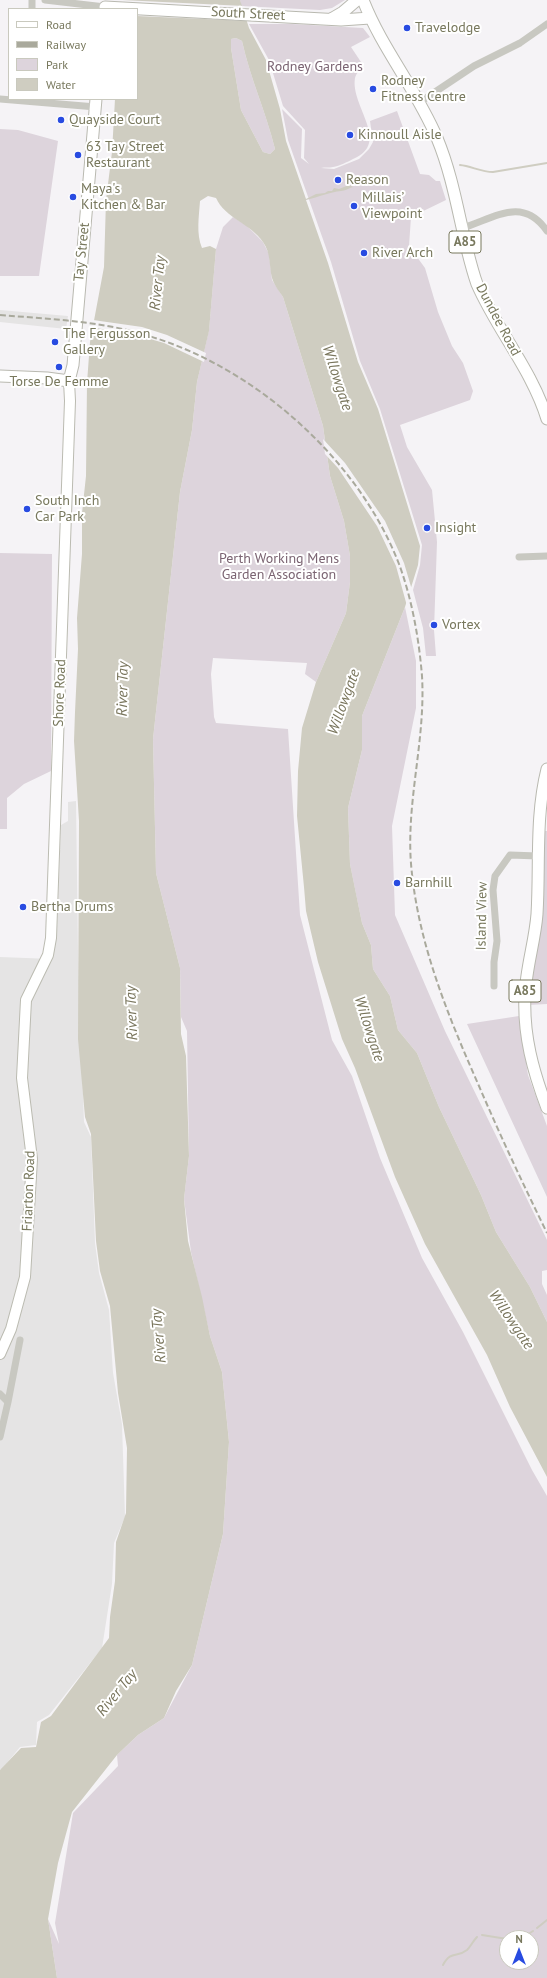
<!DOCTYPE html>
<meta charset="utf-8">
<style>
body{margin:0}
#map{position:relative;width:547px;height:1978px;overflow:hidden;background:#f5f3f6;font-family:"PT Sans",sans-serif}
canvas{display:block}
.legend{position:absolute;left:8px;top:8px;width:130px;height:92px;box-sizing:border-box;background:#fff;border:1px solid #c9c9be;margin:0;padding:5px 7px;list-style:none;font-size:12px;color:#78785d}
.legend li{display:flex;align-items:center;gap:8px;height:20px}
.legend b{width:20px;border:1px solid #c9c9be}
.north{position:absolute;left:499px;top:1930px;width:40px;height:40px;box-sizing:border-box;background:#fff;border:1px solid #c9c9be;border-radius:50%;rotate:0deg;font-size:11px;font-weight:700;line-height:16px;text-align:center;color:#78785d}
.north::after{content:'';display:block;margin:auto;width:14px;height:18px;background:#284be1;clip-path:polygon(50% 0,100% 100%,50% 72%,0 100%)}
</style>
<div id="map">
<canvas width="547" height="1978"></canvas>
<ul class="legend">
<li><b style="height:5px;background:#fff"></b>Road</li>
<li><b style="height:5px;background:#a9a99c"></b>Railway</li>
<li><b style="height:11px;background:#ddd4dc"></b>Park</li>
<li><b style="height:11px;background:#cfcdc1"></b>Water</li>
</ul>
<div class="north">N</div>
</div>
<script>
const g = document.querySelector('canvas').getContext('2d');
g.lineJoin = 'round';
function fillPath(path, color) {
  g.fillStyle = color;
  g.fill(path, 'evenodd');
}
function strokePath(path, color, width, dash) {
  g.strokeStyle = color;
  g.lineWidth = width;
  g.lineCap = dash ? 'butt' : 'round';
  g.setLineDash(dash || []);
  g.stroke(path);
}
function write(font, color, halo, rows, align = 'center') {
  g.font = font + ' "PT Sans",sans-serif';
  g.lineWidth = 4;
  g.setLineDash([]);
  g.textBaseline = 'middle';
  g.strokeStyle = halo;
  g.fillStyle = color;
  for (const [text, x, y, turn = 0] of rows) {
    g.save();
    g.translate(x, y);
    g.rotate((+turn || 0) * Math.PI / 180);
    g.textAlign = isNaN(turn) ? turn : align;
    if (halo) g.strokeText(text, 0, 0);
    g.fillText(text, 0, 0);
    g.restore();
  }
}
const built = new Path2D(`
 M0,310l68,6 -2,13 -66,-7z
 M76,801l2,152 6,169 7,15 4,106 4,30 10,37 4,63 9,51 3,93 -11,26 -2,41 -10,64 -53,67 -12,7 -1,23 -16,2 -18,22 -2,1v-813l52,2 5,-28 4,-106 7,-4v-19z`);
const green = new Path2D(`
 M240,0h105l-13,8 -12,2 -79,-4z
 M249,24h43l71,4 7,9 -19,10 12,18c-3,4 -7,9 -8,13 -5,28 37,65 -2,81 -6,3 -13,7 -20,8 -4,1 -8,0 -12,1l13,1 25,-10 10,-10 4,-7 -3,-21 27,-10 23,63 9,1 7,6h4l6,19 -35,17 -2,29 16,22 13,44 14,34 11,17 10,28 -3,9 -70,25 7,22 25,43 5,52 -3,88 2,26h-10l-3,-28 -10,-38 7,-25 2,-20 -42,-136 -20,-48 -29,-99 -43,-122 -6,-31 20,20 -1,29 8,6 -5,-6 1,-28 -22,-24 -14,-46z
 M236,38l6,3c8,37 24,71 33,108l-5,5 -7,-2 -22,-42 -10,-62v-9z
 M0,129l18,1 40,11 -19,135h-39z
 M233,217l13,8 17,17 6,12 3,26 11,17 40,129 7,50 14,45 6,35v26l-4,31 -30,69 -11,-8 2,-11 -94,-5 -2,16 3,43 2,6 72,6 12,186 32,125 20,36 28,82 42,100 41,74 69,138 15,26v482h-490l-9,-59 11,25 -4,-21 18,-110 45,-47 -1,-11 21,-20 26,-17 28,-53 31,-131 6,-92 -7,-70 -12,-36 -19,-84 -7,-53 5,-43 -2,-125 -6,-14 -1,-49 -24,-95 -3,-134 27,-247 12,-62 5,-48 12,-52 7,-81 7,-22zM507,1938h24v24h-24z
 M0,553l52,1 -1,217 -27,13 -17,14v31h-7z
 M405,607l11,54v47l-24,118 3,89 50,116 102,209v30l-5,1v13l5,11v27l-17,-35 -34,-55 -15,-37 -42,-88 -22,-54 -19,-23 -8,-34 -17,-27 -2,-24 -9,-22 -6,-29 -6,-30 -2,-56 14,-58v-34z
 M544,831h3v173l-19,1 15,-91z
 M519,1016l9,59 19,51v71l-80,-173z`);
const water = new Path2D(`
 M123,0h117l9,28 17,32 14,49 6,32 20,58 10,-5 9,-1 3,-2h4l2,-3 5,1 10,-4 4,2c-4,1 -8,4 -12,4 -11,1 -22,6 -35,9l22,63 30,99 20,47 42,137 -2,19 -13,42 -43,109v34l-14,58 2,56 12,59 9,22 2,24 17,27 8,34 19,23 22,54 42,88 15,37 34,55 17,35v155l-37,-70 -23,-52 -62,-111 -30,-67 -40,-109 -13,-29 -24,-77 -12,-51 -2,-24 -7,-71 1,-45 4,-43 14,-46 30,-69 4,-31v-26l-6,-35 -14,-45 -7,-50 -40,-129c-4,-6 -9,-12 -11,-19 -3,-12 -1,-25 -9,-36 -12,-18 -38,-24 -47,-44l-8,-2 -8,5c-1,15 -4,33 2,47l8,-2 6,3 -7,82 -12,51 -5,48 -12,62 -27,247 3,134 24,95 1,66 5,22 3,100 -5,43 4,42 14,56 8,39 12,36 7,70 -6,92 -31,131 -16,26 -12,27 -26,17 -21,20 -45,57 -14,51 -10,56 9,59h-57v-208l21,-22 15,-1 5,-25 10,-6 58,-78 1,-21 5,-36 1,-39 10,-29 1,-65 -9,-55 -8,-87 -10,-35 -4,-30 -5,-107 -6,-17 -7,-78 1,-218 -5,-80 1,-29 3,-63 -1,-31 5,-64v-41l4,-37 1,-93 3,-41 14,-75 2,-67 6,-48 3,-53h22v-90h-15zM236,38l6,3c8,37 24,71 33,108l-5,5 -7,-2 -22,-42 -10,-62v-9z`);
const pier = new Path2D(`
 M122,0l122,6 5,15 -112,-5v-7h-15z
 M93,320l49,7 25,8 39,18 -2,9 -40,-19 -24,-7 -49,-9z
 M323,439l22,24 40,58 19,42 8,27 -5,16 -11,-40 -19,-40 -39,-58 -13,-14z`);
const stream = new Path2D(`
 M460,165c11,1 21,7 33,7l54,-9
 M537,1928l10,-8
 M482,1935l25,4
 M522,1938l11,-7
 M443,1965c8,-15 14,-7 24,-15 4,-4 6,-9 10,-13`);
const street = new Path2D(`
 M32,0v9
 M45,0l60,7
 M0,99l96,8
 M420,102l54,-36 46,-23 27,-19
 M462,228c31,-9 60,-33 85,3
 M519,557l28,-1
 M494,986v-24l3,-21 -4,-51 2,-14 15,-21 28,1
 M0,1394l8,8 -8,35
 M8,1402l12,-62`);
const secondary = new Path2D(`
 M0,1354l11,-25 14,-52 7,-118 -10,-81 4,-78 22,-45 3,-17 19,-537 -1,-20`);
const primary = new Path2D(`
 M363,0c19,49 54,90 74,138 15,36 21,74 30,111 3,12 6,24 10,35 20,46 55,86 70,135
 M105,7l236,13 29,-2
 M331,19l12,-7 14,-12
 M0,376l47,2 22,3 4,-16 23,-266
 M547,769c-12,48 -7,96 -10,145 -2,27 -11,54 -12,81 -2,40 8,76 22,113`);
const rail = new Path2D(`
 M0,315c49,4 102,6 149,21 107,32 210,124 250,228 13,35 20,75 23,112 4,67 -18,131 -10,198 8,74 37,144 67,212 21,49 44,98 68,147`);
const markers = [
 [407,28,4,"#284be1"],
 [373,89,4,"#284be1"],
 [61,120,4,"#284be1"],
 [350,135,4,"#284be1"],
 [78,155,4,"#284be1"],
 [338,180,4,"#284be1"],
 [73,197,4,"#284be1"],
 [354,206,4,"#284be1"],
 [364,253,4,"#284be1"],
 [55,342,4,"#284be1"],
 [59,367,4,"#284be1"],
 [27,509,4,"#284be1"],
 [427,528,4,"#284be1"],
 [434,625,4,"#284be1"],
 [397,883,4,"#284be1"],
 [23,907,4,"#284be1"]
];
const shields = [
 [465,242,32],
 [525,991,32]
];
const shieldNames = [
 ["A85",465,242],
 ["A85",525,991]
];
const streetNames = [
 ["South Street",248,14,3],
 ["Tay Street",82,252,-84],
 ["Dundee Road",498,320,62],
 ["Shore Road",60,693,-88],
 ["Island View",482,916,-89],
 ["Friarton Road",29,1191,-88]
];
const poiNames = [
 ["Travelodge",415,28],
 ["Rodney",381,81],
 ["Fitness Centre",381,97],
 ["Quayside Court",69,120],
 ["Kinnoull Aisle",358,135],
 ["63 Tay Street",86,147],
 ["Restaurant",86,163],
 ["Reason",346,180],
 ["Maya's",81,189],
 ["Kitchen & Bar",81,205],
 ["Millais’",362,198],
 ["Viewpoint",362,214],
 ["River Arch",372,253],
 ["The Fergusson",63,334],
 ["Gallery",63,350],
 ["Torse De Femme",59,382,"center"],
 ["South Inch",35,501],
 ["Car Park",35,517],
 ["Insight",435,528],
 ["Vortex",442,625],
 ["Barnhill",405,883],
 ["Bertha Drums",31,907]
];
const parkNames = [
 ["Rodney Gardens",315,67],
 ["Perth Working Mens",279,559],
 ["Garden Association",279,575]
];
const waterNames = [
 ["River Tay",158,283,-84],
 ["Willowgate",337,378,72],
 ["River Tay",123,689,-89],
 ["Willowgate",344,702,-70],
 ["River Tay",132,1013,-92],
 ["Willowgate",369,1029,72],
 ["Willowgate",511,1320,56],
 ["River Tay",159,1336,-95],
 ["River Tay",117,1693,-51]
];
fillPath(built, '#e5e4e4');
fillPath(green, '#ddd4dc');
fillPath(water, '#cfcdc1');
fillPath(pier, '#f5f3f6');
strokePath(stream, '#cfcdc1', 2);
strokePath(secondary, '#bbbbb1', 12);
strokePath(primary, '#b9b9b0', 13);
strokePath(street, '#c8c8c1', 7);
strokePath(secondary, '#fff', 10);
strokePath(primary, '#fff', 11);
strokePath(rail, '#a9a99c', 2, [6, 3]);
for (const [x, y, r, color] of markers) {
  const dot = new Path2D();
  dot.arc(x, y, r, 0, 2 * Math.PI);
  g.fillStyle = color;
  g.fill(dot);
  strokePath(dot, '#fff', 1.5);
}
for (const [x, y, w] of shields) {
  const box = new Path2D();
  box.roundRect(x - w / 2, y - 11, w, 22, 3);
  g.fillStyle = '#fff';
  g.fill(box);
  strokePath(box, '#78785d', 1);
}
write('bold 13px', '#78785d', null, shieldNames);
write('14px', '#78785d', '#fff', streetNames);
write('14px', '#78785d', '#fff', poiNames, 'left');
write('14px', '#7b6472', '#fff', parkNames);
write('italic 15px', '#79755c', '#fff', waterNames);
</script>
